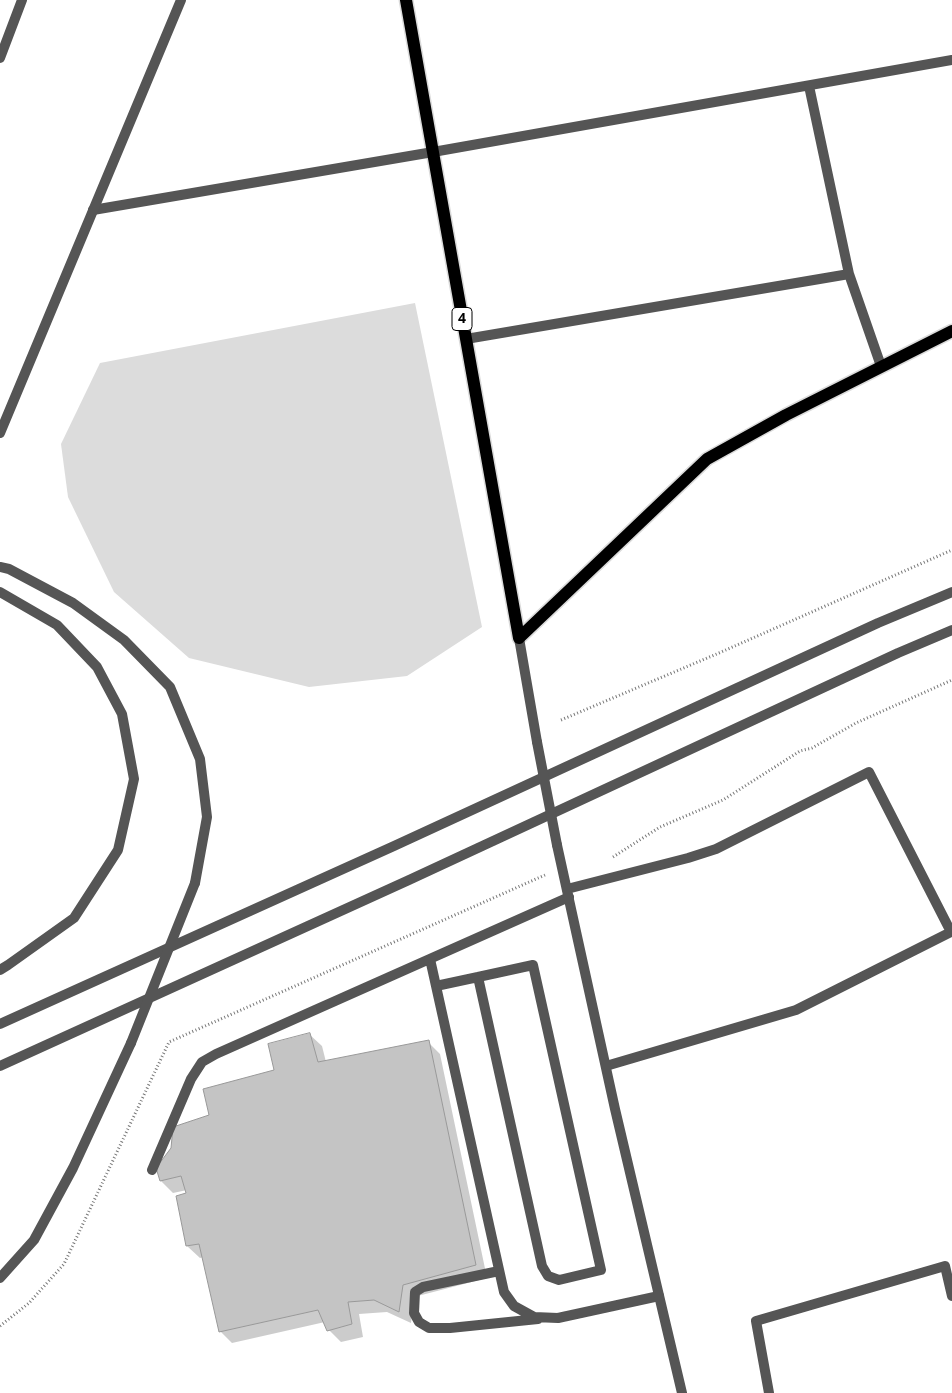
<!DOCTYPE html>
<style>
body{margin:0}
canvas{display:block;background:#fff}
</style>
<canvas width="952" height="1393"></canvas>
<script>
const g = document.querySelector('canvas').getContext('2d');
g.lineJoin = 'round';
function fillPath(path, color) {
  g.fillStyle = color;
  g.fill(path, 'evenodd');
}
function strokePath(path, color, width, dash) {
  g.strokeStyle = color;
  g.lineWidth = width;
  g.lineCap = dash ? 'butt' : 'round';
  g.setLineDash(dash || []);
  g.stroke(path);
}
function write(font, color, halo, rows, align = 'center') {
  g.font = font + ' "Noto Sans",sans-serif';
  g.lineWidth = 4;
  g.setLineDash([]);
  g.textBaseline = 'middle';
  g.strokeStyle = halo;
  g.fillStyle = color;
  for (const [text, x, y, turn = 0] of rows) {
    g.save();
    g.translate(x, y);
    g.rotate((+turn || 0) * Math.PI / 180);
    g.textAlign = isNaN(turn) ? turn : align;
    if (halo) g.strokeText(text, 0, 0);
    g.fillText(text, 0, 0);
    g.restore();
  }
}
const green = new Path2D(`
 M415,303l67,324 -75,49 -98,11 -120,-29 -75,-66 -46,-95 -7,-53 39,-81z`);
const shadow = new Path2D(`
 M309,1034l13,12 4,16 102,-20 12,12 47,224 -73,19 -3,26 -24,-11 -28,2 4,23 -22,5 -12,-12 -4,-8 -93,21 -12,-12 -16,-74 -4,1 -13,-12 1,-53 -1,-3 -14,3 -12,-12 115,-110z`);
const building = new Path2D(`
 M310,1033l8,29 111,-22 47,225 -73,20 -4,27 -25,-12 -26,2 4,22 -25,7 -9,-21 -99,22 -20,-88 -13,2 -10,-50 10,-3 -5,-17 -21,5 -4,-13 15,-20 2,-21 36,-12 -6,-26 71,-19 -6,-26z`);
const path = new Path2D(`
 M561,720l158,-67 233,-103
 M613,857l47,-30 63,-27 77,-49 12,-3 44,-25 96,-43
 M0,1326l29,-23 35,-39 105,-222 376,-167`);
const service = new Path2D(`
 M0,58l22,-58
 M567,889l121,-31 28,-9 153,-77 82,160 -155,78 -190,56
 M430,959l74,333 10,14 20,11 24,1 101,-22
 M436,986l42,-9 64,289 6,10 11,4 42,-10 -68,-305 -55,12
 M152,1170l39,-91 11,-17 14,-8 353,-157
 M499,1271l-76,16 -8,5 -1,21 5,9 10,6h21l88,-9
 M769,1393l-13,-72 189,-55 7,30`);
const minor = new Path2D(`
 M809,86l40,188 32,92
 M93,210l340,-58 519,-92
 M466,339l383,-65
 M519,638l18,104`);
const tertiary = new Path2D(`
 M0,433l181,-433
 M0,567l9,2 64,34 51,37 46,47 30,72 7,58 -12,66
 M0,592l57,33 40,42 25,47 12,65 -16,71 -44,68 -66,47 -8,5
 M557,845l58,264 67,284
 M0,1024l394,-178 484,-223 74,-31
 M0,1066l409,-186 489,-227 54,-23
 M0,1278l34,-38 39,-72 58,-125`);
const primary = new Path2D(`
 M406,0l113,638
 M519,638l188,-179 79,-44 166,-84`);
const minorBridge = new Path2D(`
 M537,742l20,103`);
const tertiaryBridge = new Path2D(`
 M131,1043l64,-160`);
const shields = [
 [462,319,20]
];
const shieldNames = [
 ["4",462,319]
];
fillPath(green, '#dcdcdc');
fillPath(shadow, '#0003');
fillPath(building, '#c4c4c4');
strokePath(building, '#999', 1);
strokePath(primary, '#dbdbdb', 15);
strokePath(path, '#777', 3, [1, 2.5]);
strokePath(service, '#555', 10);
strokePath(minor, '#555', 10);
strokePath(tertiary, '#555', 10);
strokePath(primary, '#000', 12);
strokePath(minorBridge, '#555', 10);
strokePath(tertiaryBridge, '#555', 10);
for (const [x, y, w] of shields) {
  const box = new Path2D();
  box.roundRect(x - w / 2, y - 11.5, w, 23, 4);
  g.fillStyle = '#fff';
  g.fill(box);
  strokePath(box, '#000', 1);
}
write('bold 14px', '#000', null, shieldNames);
</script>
